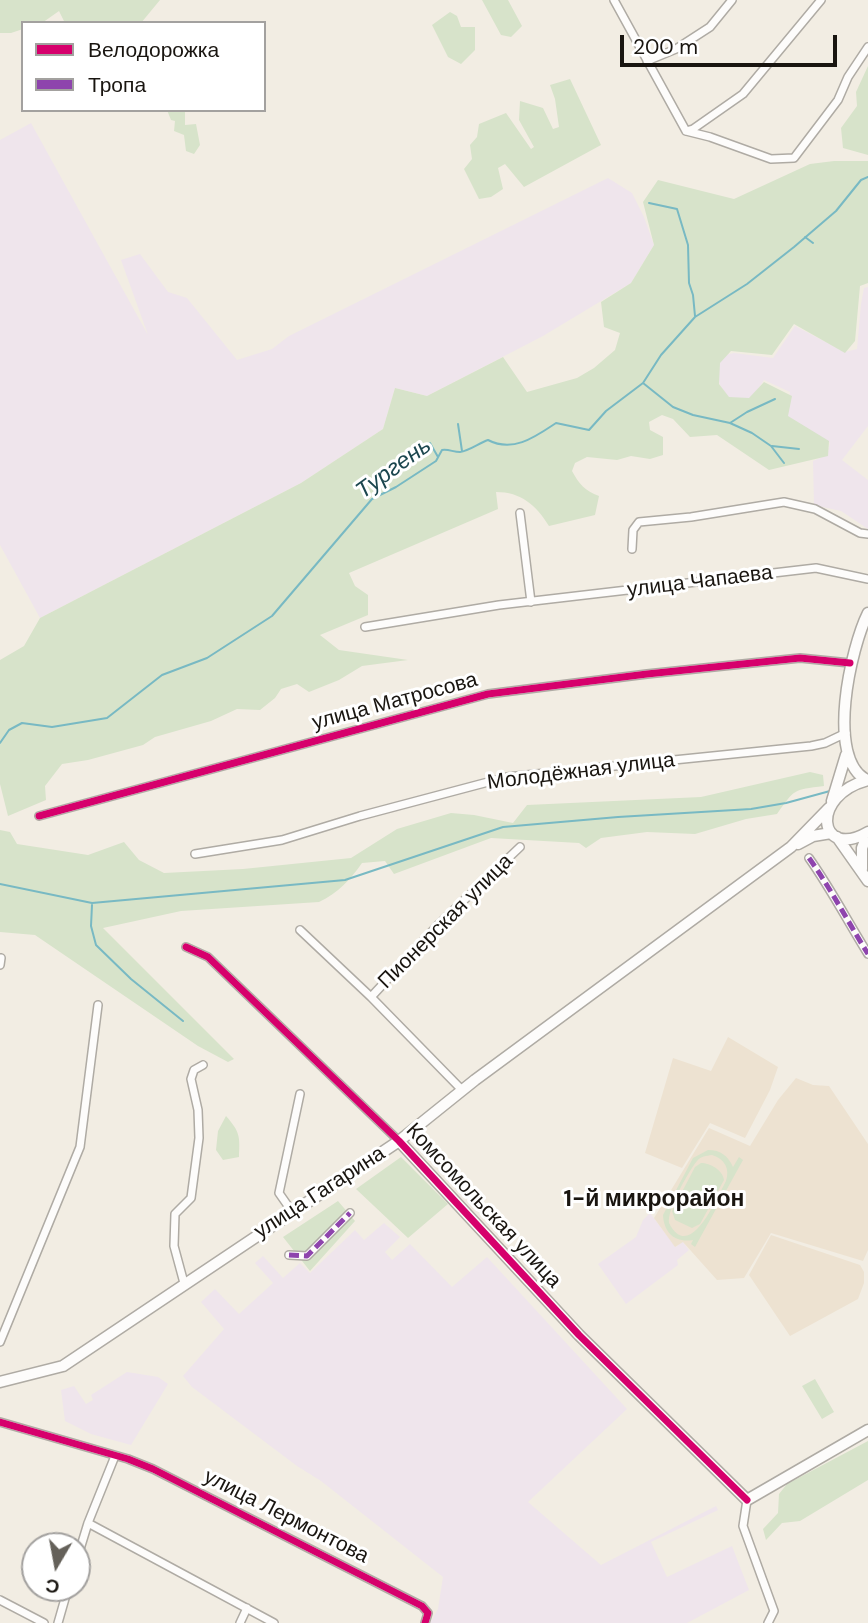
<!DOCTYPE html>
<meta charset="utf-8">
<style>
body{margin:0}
#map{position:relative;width:868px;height:1623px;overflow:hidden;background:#f2ede3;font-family:"DM Sans",sans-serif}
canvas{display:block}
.legend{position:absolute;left:21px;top:21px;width:245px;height:91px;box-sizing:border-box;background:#fff;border:2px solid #a3a19f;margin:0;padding:9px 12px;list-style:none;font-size:21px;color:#191510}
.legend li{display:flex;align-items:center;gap:14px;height:35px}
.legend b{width:35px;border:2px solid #a3a19f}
.north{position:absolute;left:21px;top:1532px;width:70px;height:70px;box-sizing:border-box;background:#fff;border:2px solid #a3a19f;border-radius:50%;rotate:190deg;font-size:19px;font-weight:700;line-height:28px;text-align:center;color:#191510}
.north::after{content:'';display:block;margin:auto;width:24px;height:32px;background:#65615a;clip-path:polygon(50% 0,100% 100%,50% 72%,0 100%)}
.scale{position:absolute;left:620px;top:35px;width:217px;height:32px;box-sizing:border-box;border:4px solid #191510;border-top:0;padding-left:9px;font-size:21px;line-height:24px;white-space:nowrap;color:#191510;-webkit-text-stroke:5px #fff;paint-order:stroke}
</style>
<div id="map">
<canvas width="868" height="1623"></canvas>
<ul class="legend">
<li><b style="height:9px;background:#d6006c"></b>Велодорожка</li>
<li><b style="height:9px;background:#8e44ad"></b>Тропа</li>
</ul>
<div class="north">С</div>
<div class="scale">200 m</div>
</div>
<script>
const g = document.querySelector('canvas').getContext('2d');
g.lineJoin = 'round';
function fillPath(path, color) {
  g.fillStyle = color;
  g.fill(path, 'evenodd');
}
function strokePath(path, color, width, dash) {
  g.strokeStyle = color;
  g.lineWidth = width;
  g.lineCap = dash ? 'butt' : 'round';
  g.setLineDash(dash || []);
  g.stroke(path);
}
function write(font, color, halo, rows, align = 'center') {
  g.font = font + ' "DM Sans",sans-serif';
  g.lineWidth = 6;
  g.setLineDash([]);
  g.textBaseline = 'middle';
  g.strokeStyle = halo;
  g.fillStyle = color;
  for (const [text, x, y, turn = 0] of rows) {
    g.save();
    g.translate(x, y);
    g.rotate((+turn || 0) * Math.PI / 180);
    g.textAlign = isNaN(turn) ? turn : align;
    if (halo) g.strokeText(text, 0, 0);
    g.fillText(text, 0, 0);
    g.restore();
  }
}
const industrial = new Path2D(`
 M31,123l117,212 -27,-75 19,-6 28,38 19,6 50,62 35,-11 17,-13 319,-158 24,15 12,24 10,28 -23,38 -88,53 -116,60 -32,-8 -12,41 -82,54 -261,135 -40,-73v-405z
 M868,287v139l-26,34 26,20v49l-27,-18 -27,-6 -1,-44 14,-6 3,-12 -45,-28 5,-23 -26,-12 -14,21 -22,-3 -8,-13 -8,-27 22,-5 39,5 22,-32 50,26 12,-3 4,-45 3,-16z
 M650,1213l26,34 6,-6 7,9 -12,10 1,5 -52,39 -28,-40 38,-27 7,-17z
 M384,1223l16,14 -15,15 7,8 18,-16 42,43 35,-30 140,152 -99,93 73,63 115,-59 2,4 -67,32 16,35 65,-31 17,44 -62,33h-257l8,-14 5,-32 -122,-96 -24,-15 -105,-79 -9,-11 41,-47 -23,-27 14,-13 24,25 34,-31 -18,-20 8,-7 20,22 17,-15 10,10 45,-43 9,10z
 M127,1372l31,5 10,7 -37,61 -40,-11 -26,-13 -4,-31 13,-4 12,18 7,-4 -2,-5z`);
const built = new Path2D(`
 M728,1037l50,30 -8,23 -25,48 -35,-15 -28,45 -37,-15 28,-95 38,13z
 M796,1078l17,7 16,1 39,58v106l-5,11 -92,-28 -27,45 -27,2 -34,-38 -8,5 -21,-29 55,-90 41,18 28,-46z
 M771,1235l89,30 4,7v11l-6,16 -68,37 -41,-61z`);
const green = new Path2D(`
 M0,0h160l-19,23h-76l-6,-12 -17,12h-19v6l-12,4h-11z
 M482,0h26l14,26 -11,11 -10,-2z
 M450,12l7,4 4,11h14v23l-14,14 -13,-7 -16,-32z
 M868,66v89l-25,-7 -2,-20 16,-22 -1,-14z
 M570,79l31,66 -77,42 -19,-23 -7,4 5,21 -12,8 -12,2 -15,-30 8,-10 -2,-14 7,-8 2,-13 27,-11 25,36 3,-2 -15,-27 1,-19 23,7 10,21 6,-2 -4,-28 -5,-14z
 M167,110h18v15l11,-1 4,21 -6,9 -8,-3 -2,-16 -10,-4 1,-10 -4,-1z
 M834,161h34v122l-8,3 -5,55 -10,12 -51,-29 -22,31 -41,-4 -11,12 -1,21 10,13 20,1 15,-16 28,14 -4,20 41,25 -1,15 -59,14 -52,-35 -27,2 -17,-18 -11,-4 -13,7 1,8 13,7v18l-13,4 -19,-3 -14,4 -30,-3 -12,6 -3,8c7,13 13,20 27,25l-4,19 -46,11c-13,-21 -28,-34 -53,-34l2,17 -149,64 6,13 13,9v20l-48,20 19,15 69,10 -46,6 -23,14 -30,12 -12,-8 -16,5 -6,9 -15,12 -23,-1 -26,12 -56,16 -12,8 -55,15 -26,4 -17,22 1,14 -38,16 -8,-32v-124l24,-14 16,-28 261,-135 82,-54 12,-41 32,8 76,-39 24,35 50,-14 17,-10 21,-18 5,-17 -16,-6 -3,-25 30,-19 23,-38 -11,-43 15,-22 76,19 76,-35z
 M810,772l13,3 1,11c-32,4 -29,3 -47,28l-31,5 -51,15 -48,-2 -46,6 -15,10 -7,-5 -88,-5 -97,36 -9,-13 -23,2c-12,17 -24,30 -43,39l-138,9 -78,17 131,131 -6,3 -30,-16 -163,-111 -35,-3v-102l10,2 7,12 71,11 36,-13 15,18 25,13 79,-4 108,-11 46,-29 54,-16 23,2 39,8 14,-18 174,-8z
 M226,1116c14,16 14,20 13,41l-16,3 -7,-10 2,-19z
 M708,1150c13,0 20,6 25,17l6,-10 4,3 -48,87 -4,-3 2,-4c-18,3 -29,-7 -30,-25l30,-57zM712,1155c13,4 18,14 14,26 -9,16 -36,83 -57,42 -2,-13 19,-51 28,-62 4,-5 9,-5 15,-6z
 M401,1157l47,47 -40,34 -52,-49z
 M701,1163c9,0 22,7 23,17l-24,44 -8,4 -17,-8 -3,-9 23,-44z
 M338,1201l17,20 -45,50 -27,-34z
 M815,1379l19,33 -12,7 -20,-33z
 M868,1441v39l-68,41 -18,2 -16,17 -3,-11 15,-16 1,-19 8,-10z`);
const stream = new Path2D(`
 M649,203l28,6 11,36 1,38 4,12 2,21
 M805,237l8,6
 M643,383l30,24 20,8 37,8 22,10 19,13 13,17
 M730,423l17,-11 28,-13
 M458,424l4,27
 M430,443l8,14
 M772,446l27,3
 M0,743l9,-13 13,-7 30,4 55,-9 55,-43 45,-17 65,-42 100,-117 24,-12 40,-26 6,-11c7,-1 11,2 18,2 9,-1 19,-9 28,-12 25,13 47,-3 68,-17l33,7 17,-19 37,-28 18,-28 34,-38 52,-33 47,-37 42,-36 25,-31 7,-3
 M0,884l92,19 253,-23 158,-53 115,-10 133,-8 35,-6 44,-12
 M92,905l-1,21 5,19 35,34 52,42`);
const street = new Path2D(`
 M614,0l72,131
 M647,61l29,-12 34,-22 22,-27
 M686,131l24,6 61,22 23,-1 44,-58 10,-23 20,-30
 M686,131l7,-2 50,-35 78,-94
 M520,513l11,89
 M632,549l1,-19 6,-8 52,-5 93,-15 31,7 45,24 8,1
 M365,627l134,-22 317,-37 52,11
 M39,816l449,-122 159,-20 153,-16 50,5
 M195,854l87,-14 78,-24 147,-39 304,-31 14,-3 21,-10
 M809,858c22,31 39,64 59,96
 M300,930l71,67 91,93
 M186,947l22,10 191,184
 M0,965l1,-7
 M371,997l68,-73 81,-77
 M293,1213l-14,-20 21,-99
 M289,1255l18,1 43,-43
 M184,1283l-10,-37 1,-32 16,-16 8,-60 -1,-28 -7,-31 3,-9 9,-5
 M0,1342l80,-195 18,-142
 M0,1422l128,37 25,10 269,137 6,7 -3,10
 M747,1500l-4,26 31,85 -6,12
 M88,1523l186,100
 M77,1559l11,-36 27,-67
 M0,1600l44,23
 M58,1623l10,-35
 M240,1623l7,-15`);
const secondary = new Path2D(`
 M867,780c-42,-21 -16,-133 1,-167
 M868,780c-59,15 -50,81 0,52
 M832,801l14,-46
 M837,837l31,44
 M798,844l15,-8 18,-3
 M862,869v-21l6,-15
 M399,1141l180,194 168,165 121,-70
 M0,1382l63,-16 336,-225 76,-61 316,-233 38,-39`);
const quiet = new Path2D(`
 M809,858c22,31 39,64 59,96
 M289,1255l18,1 43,-43`);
const cycleway = new Path2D(`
 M39,816l449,-122 159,-20 153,-16 50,5
 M186,947l22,10 191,184 180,194 168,165
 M0,1422l128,37 25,10 269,137 6,7 -3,10`);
const streetNames = [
 ["улица Чапаева",700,582,-7],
 ["улица Матросова",395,702,-15],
 ["Молодёжная улица",581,772,-7],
 ["Пионерская улица",446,922,-45],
 ["улица Гагарина",320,1193,-33],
 ["Комсомольская улица",483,1206,47],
 ["улица Лермонтова",286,1517,27]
];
const waterNames = [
 ["Тургень",394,469,-36]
];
const neighbourhoodNames = [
 ["1-й микрорайон",654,1200]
];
fillPath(industrial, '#efe5ec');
fillPath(built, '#ede2d1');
fillPath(green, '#d7e3ca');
strokePath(stream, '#78b9c3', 2);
strokePath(street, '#afaba4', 10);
strokePath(secondary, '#afaba4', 13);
strokePath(street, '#fdfcfb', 7);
strokePath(secondary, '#fdfcfb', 10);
strokePath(quiet, '#8e44ad', 5, [10, 5]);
strokePath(cycleway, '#d6006c', 7);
write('21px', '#191510', '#fff', streetNames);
write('italic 23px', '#1b464e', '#fff', waterNames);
write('bold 23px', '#191510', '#fff', neighbourhoodNames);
</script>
